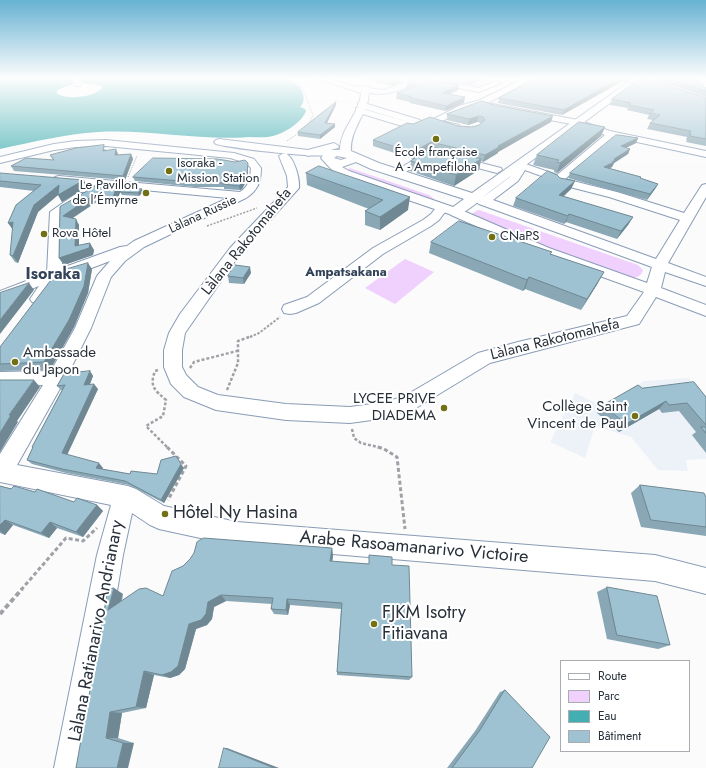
<!DOCTYPE html>
<meta charset="utf-8">
<style>
body{margin:0}
#map{position:relative;width:706px;height:768px;overflow:hidden;background:#fbfbfb;font-family:Jost,sans-serif}
canvas{display:block}
.legend{position:absolute;left:560px;top:660px;width:130px;height:92px;box-sizing:border-box;background:#fff;border:1px solid #a9acb0;margin:0;padding:5px 7px;list-style:none;font-size:12px;color:#272f39}
.legend li{display:flex;align-items:center;gap:8px;height:20px}
.legend b{width:20px;border:1px solid #a9acb0}
</style>
<div id="map">
<canvas width="706" height="768"></canvas>
<ul class="legend">
<li><b style="height:5px;background:#fff"></b>Route</li>
<li><b style="height:11px;background:#f0d0fd"></b>Parc</li>
<li><b style="height:11px;background:#43afb2"></b>Eau</li>
<li><b style="height:11px;background:#9fc2d2"></b>Bâtiment</li>
</ul>
</div>
<script>
const g = document.querySelector('canvas').getContext('2d');
g.lineJoin = 'round';
function fillPath(path, color) {
  g.fillStyle = color;
  g.fill(path, 'evenodd');
}
function strokePath(path, color, width, dash) {
  g.strokeStyle = color;
  g.lineWidth = width;
  g.lineCap = dash ? 'butt' : 'round';
  g.setLineDash(dash || []);
  g.stroke(path);
}
function write(font, color, halo, rows, align = 'center') {
  g.font = font + ' Jost,sans-serif';
  g.lineWidth = 4;
  g.setLineDash([]);
  g.textBaseline = 'middle';
  g.strokeStyle = halo;
  g.fillStyle = color;
  for (const [text, x, y, turn = 0] of rows) {
    g.save();
    g.translate(x, y);
    g.rotate((+turn || 0) * Math.PI / 180);
    g.textAlign = isNaN(turn) ? turn : align;
    if (halo) g.strokeText(text, 0, 0);
    g.fillText(text, 0, 0);
    g.restore();
  }
}
const built = new Path2D(`
 M689,378l17,25v56l-20,1 2,11 -30,-1 -27,-33 -36,-11 -10,32 -35,-16 25,-49 27,13 42,-25z`);
const green = new Path2D(`
 M482,78h1l22,4 -19,9 -26,-5z
 M350,168l79,27 5,4 -8,5 -87,-31z
 M479,210l159,55 5,5c-2,6 -6,8 -12,8l-164,-58 -1,-2 10,-7z
 M405,259l29,13 -39,32 -30,-16z`);
const water = new Path2D(`
 M0,78h284l15,8c5,7 7,15 1,21l5,2 1,2c-4,11 -21,22 -33,25 -7,2 -16,1 -24,1 -50,4 -100,-8 -151,-5 -33,2 -65,10 -98,17zM83,84l16,1 2,4c-8,8 -33,11 -43,5l-1,-3 7,-4z`);
const pier = new Path2D(`
 M72,78h8l2,5 17,2 4,3 -8,4 -13,3 -17,1 -9,-3 2,-3 15,-6zM78,86h14l8,2 -3,2 -18,4 -12,1 -8,-3z`);
const pathFar5 = new Path2D(`
 M291,78l10,6 12,31 -4,9
 M287,141l13,-9
 M128,177l9,-21`);
const pathFar4 = new Path2D(`
 M207,226l50,-18`);
const pathFar3 = new Path2D(`
 M250,337l9,-4 21,-16`);
const pathFar2 = new Path2D(`
 M190,368l4,-6 43,-11
 M158,370l-3,1c-6,16 0,19 11,29l-3,16 -17,10 22,22
 M227,390l11,-27v-22l14,-5
 M352,429l2,9 7,5 21,5`);
const pathFar1 = new Path2D(`
 M167,447l19,19 -18,34
 M378,447l6,2 13,8 8,72
 M21,590l45,-52 17,3 14,-13`);
const path = new Path2D(`
 M0,614l22,-25`);
const minor = new Path2D(`
 M73,78h6l1,8h-4z
 M396,78h8l7,6c-9,8 -37,14 -48,6l4,-2 17,2 19,-7z
 M525,78h9l-46,25 90,17 32,11 96,20v6l-92,-20 -49,42 52,13 67,21 18,-28 4,-1v13l-38,66 38,14v9l-41,-14 -4,16 45,17v11l-50,-19 -17,27 -149,39 -74,45 -37,11 -29,4 -64,-3 -70,-10 -32,-13 -13,-13 -7,-17v-17l5,-17 11,-19 50,-66 58,-61 -1,-11 -8,-20 5,-3c10,2 16,26 15,35l-59,66 -55,79 -3,17v17l4,8 12,12 20,8 68,9 64,3 29,-4 24,-6 75,-44 40,-11 109,-26 17,-24 -105,-38 -88,-39 -2,-3 2,-3h8l90,39 98,35 5,-16 -173,-63 -10,-6 2,-2 4,-1 8,2 27,-20 4,-6 -3,-4 9,-5 37,13 48,-40 -29,-10 -83,-16 -12,-4 -16,5 -23,11 17,4 1,2 -1,2 -3,1 -25,-7 -1,-2 29,-15 21,-6zM525,170l30,11 3,3 51,13 71,23 -24,39 -163,-59 25,-19z
 M434,80l44,8 20,-7 3,2 -22,9 -47,-9 -1,-1z
 M358,103h6l56,17 3,4 -1,2 -10,3 -56,-17v-4h3l53,15 -54,-16z
 M219,139l89,11h27l5,3c-8,8 -109,-5 -124,-9l-2,-2 2,-2z
 M106,140l128,13 20,6 7,9c0,14 -3,22 -15,30l-102,49 -19,14 -14,16 -20,51 -25,50 -49,87 111,21 8,3 28,17 73,16 418,33 51,13v26l-51,-13 -418,-35 -78,-17 -9,-4 -18,-12 -9,42 -35,213h-34l43,-213 14,-50 -111,-23v-28l43,-69 -43,1v-14l51,-1 24,-43 22,-52 13,-15 -29,11 -22,6 -15,24 -6,2 -6,-2 -2,-3 9,-13 -39,15v-10l47,-18 3,-61 27,-19h8l2,2 -25,18v55l58,-21 7,-1 7,-5 94,-43 -169,-16 -5,-3 1,-2 4,-1 181,16c9,-6 10,-13 11,-24l-5,-5 -16,-5 -124,-12 -30,1 -22,3 -54,13v-6l54,-13 22,-3z
 M430,150l71,18 1,2 -5,3 -66,-17 -30,19 -4,1 -5,-3z
 M442,204l4,1 2,3 -9,12 -8,6 -48,28 -64,49 -23,10 -6,1 -6,-1 -2,-4 2,-4 23,-8 66,-49 50,-28 8,-6 7,-9z`);
const major = new Path2D(`
 M315,78h13l26,9 7,-1 9,1 1,2c-3,4 -2,10 -4,15 -6,17 -17,29 -16,47l28,12 93,30 162,-115h10l-152,112c-10,8 -25,23 -37,26l-114,-39c-8,-6 -14,-12 -20,-19 4,-7 12,-8 19,-8 0,-22 20,-36 21,-57zM337,156l10,2 -6,2 -7,-2zM356,162l15,7 93,30 -11,8 -104,-36 -7,-4z
 M334,143l5,3 -1,2 -30,8 -6,-3 2,-2z`);
const rail = new Path2D(`
 M615,78l28,9`);
const wall = new Path2D(`
 M359,78h41v5l-8,3z
 M407,78h16l35,12 -8,4 14,9 -19,8 -35,-8v-1l-14,-3 1,-6 11,-4h-2l1,-5 3,-3z
 M434,78h50l-15,7z
 M535,78h96l-7,5 -1,-2 -61,34 -64,-12 1,-5 38,-18 -2,-1z
 M650,78h46l10,10v9z
 M706,98v48l-20,-4 1,-2h-1l1,-3 -40,-8 3,-6 3,-3 -6,-1 2,-4 -22,-5 1,-2 -18,-3 2,-6z
 M482,101l69,21 -53,30v1l-15,9 -2,-1 -2,9 -25,16 -44,-15 1,-10 19,-12 -17,10 -40,-13v-6l40,-16 59,3 7,-2 2,-2 -4,-1 -9,3 -21,-5v-6z
 M336,102v3l-9,18 8,4 -15,12 -22,-3v-4z
 M605,127l-4,9 -44,37 -3,-1v-2l-21,-5 4,-10z
 M638,138l-2,5 -10,5 4,1 -2,5 -14,9 -2,4 -3,1 32,9 -1,1 18,6 -3,5 -8,11 -79,-22 2,-5z
 M106,149l-1,1 13,4v1l13,-1 2,5 -8,21 -111,-9 -3,-5 42,-6 -3,-5z
 M235,162l13,1v15l-6,11 -2,1 -16,-1v-2h-29l-60,-6 -2,-4z
 M319,166l89,44 -28,20 -15,-5v-14l4,-2 -62,-24 -1,-12z
 M0,173l87,14 -25,15 -4,-7 -20,17 -20,51 -3,-1 -5,-7 24,-64 -34,-4z
 M560,178l15,3 -4,8 -8,8 70,20 -5,8 -11,14 -51,-17 -2,2 -51,-18 3,-8z
 M118,184l3,6 -5,13 -4,3 -17,-3 -22,15 6,7v21l15,4 -1,5 -29,10 -5,-7 1,-51z
 M120,192h23l-4,4 -17,-1z
 M431,242l120,12 47,29 -17,27 -56,-21 -2,2 -94,-38z
 M92,269l-4,24 -14,34 -24,43 -50,1v-24z
 M251,273l-7,11 -15,-1 -1,-7z
 M90,371l3,5 -3,8 8,5 -31,66 36,13 -1,1 28,5h27l27,-6 -20,35 -35,-18 -63,-12 -34,-9 -5,-4 6,-12 -1,-1 30,-57h-1l-4,-4z
 M642,388l64,9v56l-14,-18 4,-3 -17,-21 -17,2 -3,-4 -40,23 -22,-19 6,-8z
 M640,485l66,12v39l-65,-9 -10,-34z
 M0,486l74,16 23,3 6,6 -20,26 -26,-9 -8,10 -36,-13 -8,10 -5,-2z
 M332,548l1,8 -1,6 60,3 20,112 -3,3 -72,-5v-3l4,-63 -51,-4 -2,10 -14,-1 -3,-5 1,-5 -46,-3 -12,6 -2,12 -5,6 -11,4 -11,40 -6,6 -9,3 -16,-3 -8,33 -24,5 -4,25 16,5 -58,25 47,-174 -1,7 41,-5z
 M607,587l63,58 -12,4 -51,-10 -10,-47z
 M505,690l27,78h-85l28,-37 25,-39z`);
const shadedWall = new Path2D(`
 M398,78h2v5l-8,3v-6z
 M474,78h10l-15,7 1,-5z
 M620,78h4l-1,3 -61,34 2,-5z
 M626,78h5l-7,5z
 M459,85l-1,5 -17,8 1,-5z
 M465,97l-1,6 -19,8 1,-5z
 M336,102v3l-11,21v-3z
 M479,116l-2,6 -9,3 1,-6z
 M553,116l-2,6 -53,30v1l-15,9 2,-7 13,-9z
 M335,124v3l-15,12v-4z
 M605,127l-4,9 -44,37 3,-10z
 M638,138l-2,5 -17,8 2,-5z
 M431,142l-1,7 -17,10v-7z
 M116,149l2,5 -1,6 -2,-5z
 M630,149l-2,5 -14,9 -2,4 -10,5 2,-5 10,-8z
 M131,154l2,5 -8,21 -2,-4z
 M481,159l-2,11 -25,16 2,-11z
 M248,163v15l-6,11 -2,1 -1,-4z
 M84,180l3,7 -25,15 -4,-7 -20,17 -20,51 -5,-7 21,-51 25,-20z
 M575,181l-4,8 -15,14 3,-8z
 M118,184l3,6 -5,13 -4,3 -3,-7z
 M658,184l-3,5 -8,11 3,-6z
 M142,189l1,3 -4,4 -1,-3z
 M92,196l3,7 -29,19 -3,-6z
 M410,197l-2,13 -28,20v-13z
 M569,214l-3,8 -2,2z
 M633,217l-5,8 -11,14 4,-8z
 M76,219l3,6v27l11,-9 4,7 -1,5 -29,10 -5,-7 16,-12z
 M13,222v8l-5,-7z
 M88,263l4,6 -4,24 -14,34 -24,43 -6,-8z
 M250,267l1,6 -7,11 -1,-6z
 M604,272l-6,11 -17,27 6,-11z
 M529,277l-4,12 -2,2 4,-11z
 M29,283l5,7 -34,44v-14z
 M90,371l3,5 -5,13 -4,-4z
 M34,380l6,7 -23,34 1,1 -18,30v-19l9,-18z
 M94,384l4,5 -32,68 -4,-4z
 M666,401l-7,8 -40,23 7,-8z
 M99,463l4,5 -3,4 -4,-4z
 M181,464l3,4 -20,35 -3,-3z
 M97,505l6,6 -20,26 -7,-5z
 M5,520l8,5 -8,10 -5,-4v-6z
 M50,522l7,6 -8,10 -8,-5z
 M332,548l1,8 -2,12 -1,-7z
 M114,588l9,6 -5,21 -10,-5z
 M221,595l5,6 -12,6 -2,12 -5,6 -11,4 -11,40 -6,6 -9,3 -8,-3 27,-51 19,-22z
 M287,599l3,6 -2,10 -2,-5z
 M144,671l10,4 -8,33 -10,-1z
 M110,712l12,1 -4,25h-12z
 M123,743h11l-6,25h-11z
 M224,748h3l52,20h-5z`);
const building = new Path2D(`
 M382,78h16l-6,2z
 M412,78h11l36,7 -17,8 23,4 -19,9 -35,-8 1,-1 -15,-4 20,-7 -10,-2 6,-5z
 M461,78h13l-4,2z
 M539,78h81l-56,32 -65,-12z
 M641,78h4l61,20v41l-16,-3 1,-2h-2l2,-3 -41,-8 10,-8 -10,-2 4,-3 -25,-5 2,-2 -19,-4z
 M667,78h29l10,10v3z
 M482,101l12,4 59,11 -55,30 1,1 -14,8 -54,-13 -18,10 -40,-12 34,-17 6,1 17,-7 28,9 14,1 7,-2 6,-5 -2,-3 -4,-1 -10,3 -22,-5z
 M336,102l-11,21 10,1 -15,11 -22,-3z
 M579,122l26,5 -45,36 -3,-1 2,-2 -22,-5z
 M616,135h3l19,3 -17,8 9,3 -16,10 1,1 -3,2h2l-10,5 37,10 -1,1 18,6 -8,10 -80,-21z
 M104,145l-1,6 13,-2 -1,6 16,-1 -8,22 -112,-10 15,-8 28,2 -4,-5 26,-7z
 M433,147l48,12 -25,16 -45,-14z
 M153,158l65,1 17,3 10,-2 3,3 -1,11 -6,10 -2,2 -16,-2 2,-1 -32,-1 -60,-5z
 M319,166l91,31 -30,20 -15,-6 18,-11 -77,-27z
 M548,171l9,4 3,3 15,3 -16,14 74,22 -12,14 -52,-17 -1,2 -52,-18z
 M0,173l84,7 -26,15 1,-10 -25,20 -21,51 -3,-1 3,-33 -5,1 8,-18 25,-20 -41,-4z
 M103,182l15,2 -5,13 -4,2 -17,-3 -29,20 13,3 -1,27 15,-3 -1,5 -30,10 1,-51z
 M125,188l17,1 -4,4 -18,-1z
 M459,221l93,31 -2,2 54,18 -17,27 -58,-22 -2,3 -96,-38z
 M88,263l-4,23 -15,34 -25,42 -44,2v-17l57,-75z
 M235,265l15,2 -7,11 -15,-2z
 M29,283l-29,37v-27z
 M90,371l-6,14 10,-1 -32,69 37,10 -3,5 34,6 1,-3 26,3 4,-14 15,-4 5,8 -20,36 -36,-19 -63,-12 -35,-9 6,-13h-1l33,-62 -8,1 7,-12z
 M0,380h34l-25,35h2l-11,18z
 M694,382l12,15v28l-19,-22 -18,2 -3,-4 -40,23 -23,-19 35,-20 4,3z
 M701,427h5v6z
 M640,485l64,8 2,4v30l-55,-7z
 M0,486l11,3 3,-3 21,6 2,-3 37,13 3,-4 20,7 -21,27 -26,-10 -9,11 -36,-13 -5,5z
 M204,538l128,10 -2,13 39,3v-9l23,2v8l17,1 3,111 -75,-5 5,-69 -55,-4 -1,11 -15,-1 2,-11 -52,-3 -13,7 -2,12 -5,6 -12,4 -11,42 -7,6 -9,3 -18,-4 -8,36 -26,5 -4,26 17,5 -6,25h-41l32,-179 6,-1 -6,22 31,-21 7,-1 17,8 9,-25 11,-5 7,-7 4,-6 3,-11z
 M607,587l50,9 13,49 -53,-10z
 M505,690l45,47 -18,31h-80l28,-38z
 M224,748l50,20h-55z`);
const markers = [
 [436,139,4,"#717013"],
 [169,171,4,"#717013"],
 [146,193,4,"#717013"],
 [44,234,4,"#717013"],
 [492,237,4,"#717013"],
 [15,362,4,"#717013"],
 [444,408,4,"#717013"],
 [635,416,4,"#717013"],
 [165,514,4,"#717013"],
 [374,624,4,"#717013"]
];
const farPoinames = [
 ["École française",436,153,"center"],
 ["A - Ampefiloha",436,168,"center"],
 ["Isoraka -",177,164],
 ["Mission Station",177,179],
 ["Le Pavillon",138,186,"right"],
 ["de l'Émyrne",138,201,"right"],
 ["Rova Hôtel",52,234],
 ["CNaPS",500,237]
];
const farStreetnames = [
 ["Làlana Russie",203,215,-25]
];
const farNeighbourhoodnames = [
 ["Ampatsakana",346,273]
];
const streetNames = [
 ["Làlana Rakotomahefa",247,242,-51],
 ["Làlana Rakotomahefa",555,340,-14]
];
const poiNames = [
 ["Ambassade",23,353,"left"],
 ["du Japon",23,370,"left"],
 ["LYCEE PRIVE",436,399],
 ["DIADEMA",436,416],
 ["Collège Saint",627,407],
 ["Vincent de Paul",627,424]
];
const farDistrictnames = [
 ["Isoraka",53,275]
];
const nearPoinames = [
 ["Hôtel Ny Hasina",173,514],
 ["FJKM Isotry",382,614],
 ["Fitiavana",382,635]
];
const nearStreetnames = [
 ["Arabe Rasoamanarivo Victoire",414,548,5],
 ["Làlana Ratianarivo Andrianary",97,631,-79]
];
fillPath(built, '#edf2f9');
fillPath(green, '#f0d0fd');
fillPath(water, '#43afb2');
fillPath(pier, '#fbfbfb');
strokePath(minor, '#899cb6', 2);
strokePath(major, '#899cb6', 2);
strokePath(pathFar5, '#9ea1a6', 1, [1, 1]);
strokePath(pathFar4, '#9ea1a6', 1.5, [2, 1.5]);
strokePath(pathFar3, '#9ea1a6', 2, [2.5, 1.5]);
strokePath(pathFar2, '#9ea1a6', 2.5, [3, 2]);
strokePath(pathFar1, '#9ea1a6', 3, [4, 2.5]);
strokePath(path, '#9ea1a6', 4, [5, 3]);
fillPath(minor, '#fff');
fillPath(major, '#fff');
strokePath(rail, '#8a8e93', 1.5);
strokePath(rail, '#fff', 1, [3.5]);
fillPath(wall, '#89a7b5');
fillPath(shadedWall, '#6f8893');
fillPath(building, '#9fc2d2');
strokePath(building, '#6f8893', 1);
const sky = g.createLinearGradient(0, 0, 0, 186);
sky.addColorStop(0, '#66b2d2');
sky.addColorStop(0.42, '#fdfdfd');
sky.addColorStop(1, '#fdfdfd00');
g.fillStyle = sky;
g.fillRect(0, 0, 706, 186);
for (const [x, y, r, color] of markers) {
  const dot = new Path2D();
  dot.arc(x, y, r, 0, 2 * Math.PI);
  g.fillStyle = color;
  g.fill(dot);
  strokePath(dot, '#fff', 1.5);
}
write('13px', '#272f39', '#fff', farPoinames, 'left');
write('13px', '#272f39', '#fff', farStreetnames);
write('bold 13px', '#324258', '#fff', farNeighbourhoodnames);
write('15px', '#272f39', '#fff', streetNames);
write('15px', '#272f39', '#fff', poiNames, 'right');
write('bold 16px', '#324258', '#fff', farDistrictnames);
write('18px', '#272f39', '#fff', nearPoinames, 'left');
write('18px', '#272f39', '#fff', nearStreetnames);
</script>
